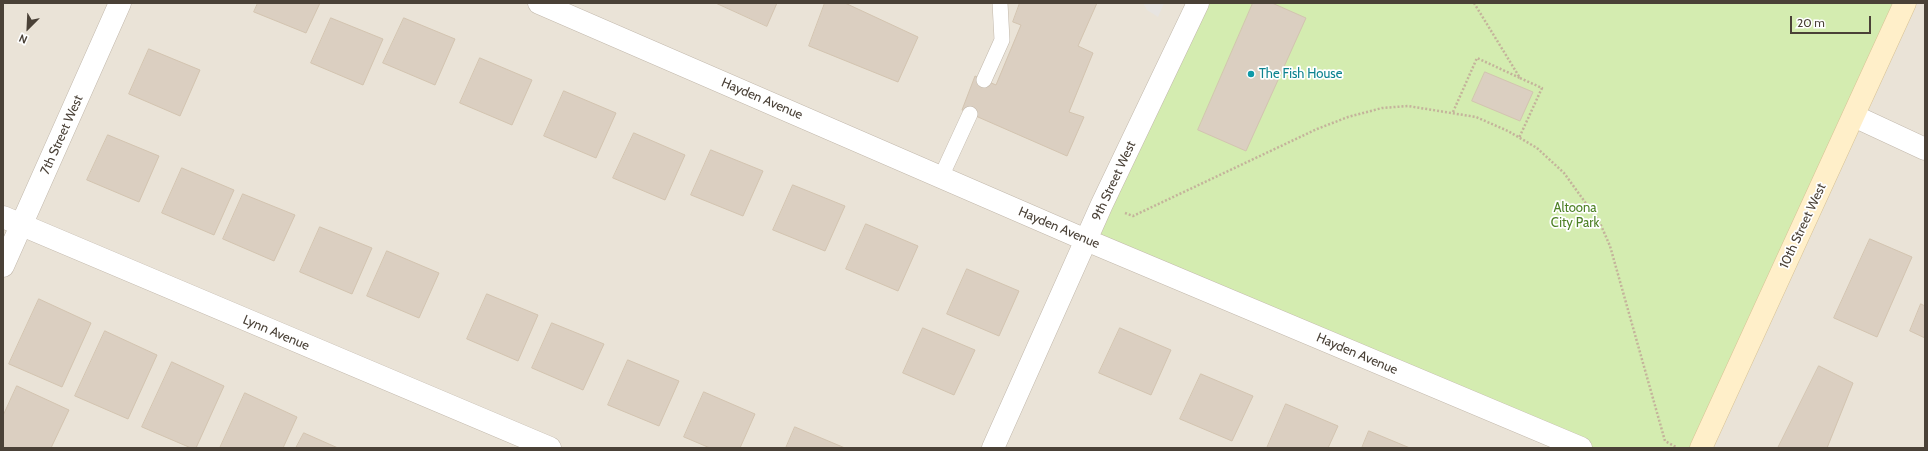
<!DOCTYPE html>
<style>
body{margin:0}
#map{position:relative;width:1928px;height:451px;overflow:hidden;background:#f5f1e9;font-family:Cabin,sans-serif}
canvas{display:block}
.frame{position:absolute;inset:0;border:4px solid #4a4137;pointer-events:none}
.north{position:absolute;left:8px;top:8px;width:40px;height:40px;-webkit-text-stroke:3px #fff;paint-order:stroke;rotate:204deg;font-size:11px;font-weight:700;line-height:16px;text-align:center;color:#4a4137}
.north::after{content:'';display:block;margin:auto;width:14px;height:18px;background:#4a4137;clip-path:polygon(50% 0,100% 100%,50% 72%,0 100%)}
.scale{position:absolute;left:1790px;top:16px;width:81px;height:18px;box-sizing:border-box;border:2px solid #4a4137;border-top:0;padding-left:5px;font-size:12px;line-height:14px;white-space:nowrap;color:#4a4137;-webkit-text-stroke:3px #fff;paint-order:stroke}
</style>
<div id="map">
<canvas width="1928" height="451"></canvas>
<div class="frame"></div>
<div class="north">N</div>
<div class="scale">20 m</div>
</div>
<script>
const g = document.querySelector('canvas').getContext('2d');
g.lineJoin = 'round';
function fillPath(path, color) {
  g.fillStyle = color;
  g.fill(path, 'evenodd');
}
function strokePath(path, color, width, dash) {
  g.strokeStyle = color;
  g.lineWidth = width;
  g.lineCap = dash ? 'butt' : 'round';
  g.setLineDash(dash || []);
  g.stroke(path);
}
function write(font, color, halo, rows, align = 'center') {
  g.font = font + ' Cabin,sans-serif';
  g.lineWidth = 3.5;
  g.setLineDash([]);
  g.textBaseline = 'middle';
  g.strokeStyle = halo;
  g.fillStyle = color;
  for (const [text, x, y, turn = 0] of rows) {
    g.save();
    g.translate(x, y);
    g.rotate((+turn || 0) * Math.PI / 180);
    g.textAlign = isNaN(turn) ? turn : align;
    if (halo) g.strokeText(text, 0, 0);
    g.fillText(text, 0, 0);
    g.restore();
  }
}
const residential = new Path2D(`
 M3,3h1922v445h-1922z`);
const green = new Path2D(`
 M1198,3h707l-204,445h-120l-495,-208z`);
const parking = new Path2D(`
 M1143,3h21l-6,14 -11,-7z`);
const building = new Path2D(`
 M258,3h62l-14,30 -52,-21z
 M716,3h61l-10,23z
 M825,3h20l73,34 -20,45 -89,-36z
 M1020,3h77l-19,43 15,7 -24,59 15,5 -17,39 -105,-46 13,-34 21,9 25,-60 -8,-3z
 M1253,3h19l34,15 -60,133 -48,-21z
 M331,18l52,21 -20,46 -52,-22z
 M404,18l51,21 -20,46 -52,-22z
 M149,49l51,21 -20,46 -51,-22z
 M480,58l52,22 -20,45 -52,-22z
 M1485,72l48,20 -13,29 -48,-20z
 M564,91l52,22 -20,45 -52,-22z
 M634,133l51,22 -20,45 -52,-22z
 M108,135l51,21 -20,46 -52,-22z
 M711,150l52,21 -20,45 -52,-21z
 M182,168l52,22 -20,45 -52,-22z
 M793,185l52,21 -20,45 -52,-21z
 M243,194l52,21 -21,46 -51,-22z
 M866,224l52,22 -20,45 -52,-22z
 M320,227l52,21 -20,46 -52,-22z
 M1870,239l42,18 -35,80 -43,-19z
 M387,251l52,22 -20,45 -52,-22z
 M967,269l52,22 -20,45 -52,-22z
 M487,294l51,21 -20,46 -51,-22z
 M39,299l52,24 -29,64 -53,-23z
 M1921,304l4,2v32l-15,-7z
 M552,323l52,21 -21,46 -51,-22z
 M923,328l52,22 -21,45 -51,-22z
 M1120,328l51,22 -20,45 -52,-22z
 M105,331l52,24 -29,64 -53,-23z
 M628,360l51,21 -20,45 -51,-21z
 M172,362l52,24 -28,62h-5l-49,-21z
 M1819,366l34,17 -26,65h-49z
 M1201,374l52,22 -21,45 -52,-22z
 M17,386l52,24 -18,38h-48v-32z
 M704,392l51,22 -15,34h-30l-26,-11z
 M245,393l52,24 -14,31h-63z
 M1286,404l52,22 -10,22h-61z
 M795,427l50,21h-59z
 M1369,431l41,17h-48z
 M304,433l34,15h-42z`);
const path = new Path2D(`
 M1474,3l46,75 22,10 -23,50
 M1453,112l24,-54 43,20
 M1125,213l8,3 184,-87 31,-12 34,-9 26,-2 68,11 32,14 29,17 27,25 21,29 15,21 10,23 55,195 11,6`);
const lane = new Path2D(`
 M984,80l18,-40 -2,-37
 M941,177l29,-63`);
const street = new Path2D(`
 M539,3l547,237 495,208
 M1854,116l71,33
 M3,217l547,231
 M3,266l117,-263
 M993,448l109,-244 96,-201`);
const secondary = new Path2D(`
 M1701,448l204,-445`);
const markers = [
 [1251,74,4,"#0f9aa8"]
];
const cultureNames = [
 ["The Fish House",1259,74]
];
const streetNames = [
 ["Hayden Avenue",762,99,23],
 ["7th Street West",62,135,-66],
 ["9th Street West",1114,181,-65],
 ["10th Street West",1803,226,-65],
 ["Hayden Avenue",1059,228,23],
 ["Lynn Avenue",276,333,23],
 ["Hayden Avenue",1357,354,23]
];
const parkNames = [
 ["Altoona",1575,208],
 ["City Park",1575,223]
];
fillPath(residential, '#eae3d7');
fillPath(green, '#d4ecb0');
fillPath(parking, '#e7e4e1');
fillPath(building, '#dbcfc1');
strokePath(building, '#d3c4b0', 1);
strokePath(lane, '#c2b8ab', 16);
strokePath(street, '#c2b8ab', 23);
strokePath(secondary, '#d8c396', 23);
strokePath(path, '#c4b39b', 2.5, [2, 2]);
strokePath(lane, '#fff', 15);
strokePath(street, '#fff', 22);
strokePath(secondary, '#ffefc9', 22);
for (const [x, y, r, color] of markers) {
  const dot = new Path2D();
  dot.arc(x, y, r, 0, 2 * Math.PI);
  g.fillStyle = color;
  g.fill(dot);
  strokePath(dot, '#fff', 1.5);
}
write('13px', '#0d838f', '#fff', cultureNames, 'left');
write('13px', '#4a4137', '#fff', streetNames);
write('13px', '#4d8025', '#fff', parkNames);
</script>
